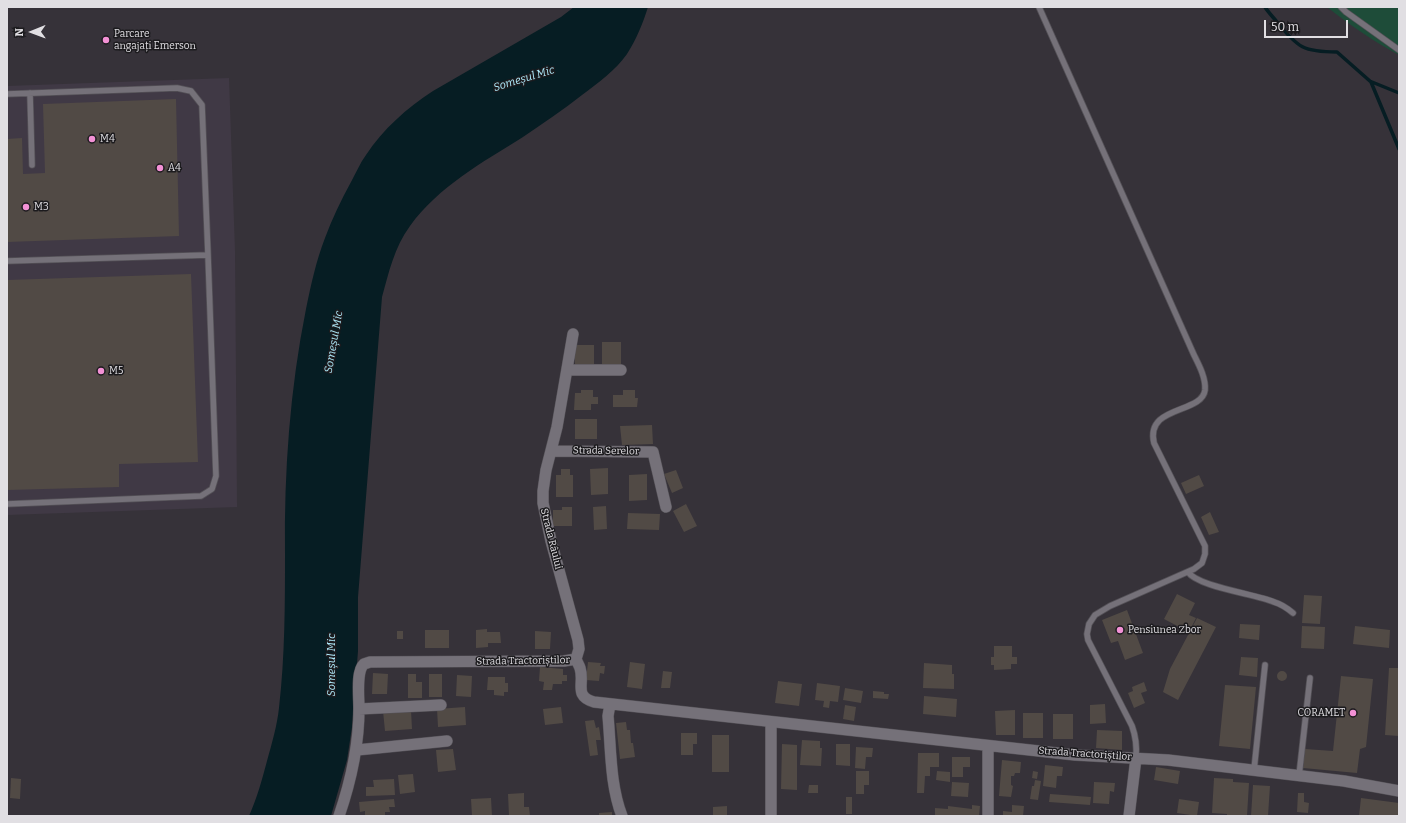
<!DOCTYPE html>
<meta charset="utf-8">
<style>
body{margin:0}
#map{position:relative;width:1406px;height:823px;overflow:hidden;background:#363239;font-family:Bitter,serif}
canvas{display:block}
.frame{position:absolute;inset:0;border:8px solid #e1dfe3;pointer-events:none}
.north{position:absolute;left:12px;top:12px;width:40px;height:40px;-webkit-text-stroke:3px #1c1b1e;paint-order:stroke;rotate:269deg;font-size:11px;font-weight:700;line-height:16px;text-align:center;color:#e1dfe3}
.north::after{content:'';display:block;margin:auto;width:14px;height:18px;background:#e1dfe3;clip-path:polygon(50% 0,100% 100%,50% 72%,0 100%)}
.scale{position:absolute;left:1264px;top:20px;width:84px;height:18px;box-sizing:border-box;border:2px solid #e1dfe3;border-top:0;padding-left:5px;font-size:12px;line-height:14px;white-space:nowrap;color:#e1dfe3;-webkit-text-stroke:3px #1c1b1e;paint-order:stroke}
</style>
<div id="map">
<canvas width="1406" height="823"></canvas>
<div class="frame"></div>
<div class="north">N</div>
<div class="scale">50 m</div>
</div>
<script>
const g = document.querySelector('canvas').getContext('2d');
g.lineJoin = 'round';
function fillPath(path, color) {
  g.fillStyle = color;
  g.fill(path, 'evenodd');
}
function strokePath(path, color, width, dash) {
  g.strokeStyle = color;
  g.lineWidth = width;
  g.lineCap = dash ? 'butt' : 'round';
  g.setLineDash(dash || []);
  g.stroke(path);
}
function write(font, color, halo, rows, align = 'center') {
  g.font = font + ' Bitter,serif';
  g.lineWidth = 3;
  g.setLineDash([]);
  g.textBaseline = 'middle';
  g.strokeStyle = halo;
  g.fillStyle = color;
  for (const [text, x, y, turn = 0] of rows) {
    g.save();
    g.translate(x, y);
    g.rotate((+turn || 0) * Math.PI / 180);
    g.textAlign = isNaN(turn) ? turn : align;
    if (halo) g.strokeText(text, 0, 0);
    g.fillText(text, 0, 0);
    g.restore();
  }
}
const built = new Path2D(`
 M229,78l6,173 2,256 -230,8v-429z`);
const green = new Path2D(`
 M1327,7h72v48c-26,-14 -49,-30 -72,-48z`);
const water = new Path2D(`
 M574,7h74c-5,16 -12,33 -21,47 -11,16 -29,29 -45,41 -19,15 -39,28 -59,42 -40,25 -85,50 -113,89 -16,22 -21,46 -28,71l-24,300v54l-6,76 -5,33 -16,56h-82c8,-18 13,-36 18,-55 5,-18 10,-35 12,-53 6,-52 6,-103 6,-155 -1,-82 5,-164 21,-244 5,-24 10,-48 19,-71 7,-19 16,-38 26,-56 5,-9 9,-19 15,-27 17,-26 41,-47 67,-64l128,-74z`);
const stream = new Path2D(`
 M1265,7c3,5 8,10 12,15 21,26 27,30 60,30l34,30 28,67
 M1372,82l27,11`);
const building = new Path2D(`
 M176,99l3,137 -172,6v-103l15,-1 1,36 22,-1 -2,-69z
 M191,274l7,188 -79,2v23l-112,3v-210z
 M602,342h19v22l-19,1z
 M575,345h19v19h-19z
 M581,390h12v7h5v7h-7v6h-17l1,-17h6z
 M623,390h12v8h3l-1,9h-24v-12h10z
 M575,419h22v20h-22z
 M652,425l1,19 -31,1 -2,-19z
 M608,468v26l-17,1 -1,-26z
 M561,469h9v6h3v22h-17v-22h5z
 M676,470l7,18 -11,5 -8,-19z
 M647,474v26l-18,1v-26z
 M1199,475l5,11 -18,8 -5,-11z
 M686,504l11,22 -13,6 -11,-21z
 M606,506l1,23 -13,1 -1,-23z
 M562,507h10v19h-19v-16h9z
 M1210,512l9,20 -10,3 -8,-18z
 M628,513l32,1 -1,16 -32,-1z
 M1177,594l18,9 -6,12 7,3 -7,14 -25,-13z
 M1304,595l18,1 -2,28 -18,-1z
 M1127,610l16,43 -18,7 -7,-19 -7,2 -9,-23z
 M1197,618l19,9 -38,73 -15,-8 7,-23z
 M1240,624l20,1 -1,15 -20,-2z
 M1302,626l23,1 -1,22 -23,-1z
 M1355,626l35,4 -1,18 -36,-4z
 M487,629v3h13l1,11h-13v4l-12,1v-18z
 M425,630h24v18h-24z
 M397,631h6v8h-6z
 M535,631l16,1 -1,17h-15z
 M994,646h18v11h5v7h-6v5l-17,1v-5h-3v-8h3z
 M1241,657l17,1 -1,19 -18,-2z
 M588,662l13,1 -1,3h5l-1,8 -4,-1 -1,8 -13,-1z
 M630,662l15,2 -3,25 -15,-2z
 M924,663l28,2v9h2v15l-31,-1z
 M540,667l23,2v6h4v6h-5v3h-9l-1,6h-9l1,-8 -5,-1z
 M1389,668h10v68l-14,-1z
 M1277 676a5 5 0 1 1 10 0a5 5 0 1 1-10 0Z
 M663,671l9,1 -2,16h-9z
 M373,673l15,1 -1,20h-15z
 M408,674h8v8h6v16h-14z
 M429,674h13v23h-13z
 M457,675l15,1 -1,21 -15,-1z
 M1341,676l32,3 -7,68 -6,2 -3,24 -54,-5 2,-19 28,2z
 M488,677h17v6h3v9h-4v4l-10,-1v-5h-7z
 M778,681l24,3 -3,22 -24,-3z
 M1144,682l3,9 -6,2 4,10 -11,5 -6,-15 5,-2 -1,-4z
 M817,683l23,3 -2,16 -8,-1 -1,7 -6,-1 1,-6 -9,-1z
 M1225,685l31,2 -6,62 -31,-3z
 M845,688l18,3 -2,12 -18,-3z
 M873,691l11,1v2h5l-1,5 -15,-1z
 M924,696l33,3 -1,18 -33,-3z
 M1105,704l1,19 -16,1v-19z
 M845,705l11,2 -2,14 -11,-2z
 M465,707l1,18 -28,2 -1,-18z
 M561,707l2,16 -18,2 -2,-16z
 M411,710l1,19 -27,2 -2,-20z
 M1015,710v25h-19l-1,-24z
 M1023,713h20v25h-20z
 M1053,714h20v25h-20z
 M594,720l2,8 3,-1 2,13h-5l2,15 -8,1 -5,-35z
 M626,722l1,8h3l1,13h2l2,14 -15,2 -4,-36z
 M1097,730l25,1v19l-26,-2z
 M681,733h16v11h-4v11h-12z
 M712,735h17v37h-17z
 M802,740l18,1v7h2l-1,18 -21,-1z
 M782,744l15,1v45l-16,-1z
 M836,744h14v22l-14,-1z
 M856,747l17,1 -1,9h-6l-1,12 -10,-1z
 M453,749l3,21 -18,2 -2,-22z
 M918,753h21v14h-9v9h-5l-1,17h-7z
 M952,757h18v10h-7v10h-11z
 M1002,760l19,2 -1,11h-5l-1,3h-3v9l2,1 -2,11 -12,-1z
 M1045,765l18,2 -1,9h-5l-1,12 -13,-2z
 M1156,767l24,4 -2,13 -24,-4z
 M856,771h13v14h-5v9h-8z
 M937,771l13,1v10l-14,-2z
 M1033,771l5,1 -1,7 -5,-1z
 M413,774l2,18 -15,2 -2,-19z
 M11,778l10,1 -1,20 -10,-1z
 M1214,778l19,1v3l16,1 -2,33h-20v-2l-15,-1z
 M394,779l1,16 -29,1v-9h8l-1,-7z
 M1035,780l6,1 -3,19 -8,-1 2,-13h2z
 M952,782l17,1 -1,14 -17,-1z
 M1094,782l21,1 -1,9 -4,-1 -1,13 -16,-1z
 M809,785h9v8h-10z
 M1253,785l17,1 -2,30h-17z
 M524,793v14h5l1,9h-21l-1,-22z
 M1298,793h6v9l5,1 -1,10 -11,-1z
 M1050,794l41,3 -1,8 -41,-3z
 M846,797h6v17h-6z
 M491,798l1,18h-20l-1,-17z
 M1361,798l38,5v13h-40z
 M394,799l1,8h-6l1,5h-5v3l-20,1v-5l-5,1 -1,-10z
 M1179,799l20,3 -2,14 -20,-3z
 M972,805l8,1 -1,10h-44v-8l13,1v-3l24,3z
 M1012,805l12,1 -1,10h-20v-5l9,1z
 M727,806v10h-14v-9z
 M612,812v4h-13v-3z`);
const lane = new Path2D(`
 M1039,7l155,348c5,10 12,23 11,35 -3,24 -60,15 -51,53l51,103v8l-3,9 -8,6 -84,37 -15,9 -6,9 -2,10 1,6 44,86c4,11 5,20 4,32
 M1341,7l5,5 53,38
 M30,93l2,72
 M7,94l170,-6 14,3 11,14 6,150 -201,6
 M7,504l194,-8 11,-7 4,-13 -8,-221
 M1188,572c10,15 68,22 86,30 7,2 13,6 19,11
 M1254,770l11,-105
 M1299,776l11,-98`);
const street = new Path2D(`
 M573,334l-16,93 -11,43 -3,21v12l8,38 27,99 1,9 -3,10
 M567,370h54
 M551,451l102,1 13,55
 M576,659c1,3 3,6 4,9 5,15 -7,28 14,34l481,53 93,5 176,21 55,10
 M610,704l-2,12c3,33 2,69 14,100
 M359,709l82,-4
 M357,750l90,-9
 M339,816c12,-35 20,-71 20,-108 0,-11 -3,-37 5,-44l6,-2 194,-1 12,-2
 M771,816v-94
 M988,816v-70
 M1129,816l7,-58`);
const markers = [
 [106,40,4,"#f391d5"],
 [92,139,4,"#f391d5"],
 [160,168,4,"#f391d5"],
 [26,207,4,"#f391d5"],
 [101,371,4,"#f391d5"],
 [1120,630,4,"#f391d5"],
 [1353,713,4,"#f391d5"]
];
const poiNames = [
 ["Parcare",114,34],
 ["angajați Emerson",114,46],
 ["M4",100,139],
 ["A4",168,168],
 ["M3",34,207],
 ["M5",109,371],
 ["Pensiunea Zbor",1128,630],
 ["CORAMET",1345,713,"right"]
];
const streetNames = [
 ["Strada Serelor",606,451,1],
 ["Strada Râului",551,539,76],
 ["Strada Tractoriștilor",523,661,-1],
 ["Strada Tractoriștilor",1085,754,4]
];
const waterNames = [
 ["Someșul Mic",524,79,-17],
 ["Someșul Mic",334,342,-80],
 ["Someșul Mic",332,665,-90]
];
fillPath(built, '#403945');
fillPath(green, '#1e4c39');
fillPath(water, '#061d23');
strokePath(stream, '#061d23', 3.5);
fillPath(building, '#514a45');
strokePath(lane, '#545157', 7);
strokePath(street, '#545157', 12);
strokePath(lane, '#757179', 5.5);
strokePath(street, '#757179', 11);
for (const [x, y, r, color] of markers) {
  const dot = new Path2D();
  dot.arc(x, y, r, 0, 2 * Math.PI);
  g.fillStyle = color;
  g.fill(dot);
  strokePath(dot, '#1c1b1e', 1.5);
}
write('10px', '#e1dfe3', '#1c1b1e', poiNames, 'left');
write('10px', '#e1dfe3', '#1c1b1e', streetNames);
write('italic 11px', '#ade8f8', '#1c1b1e', waterNames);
</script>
